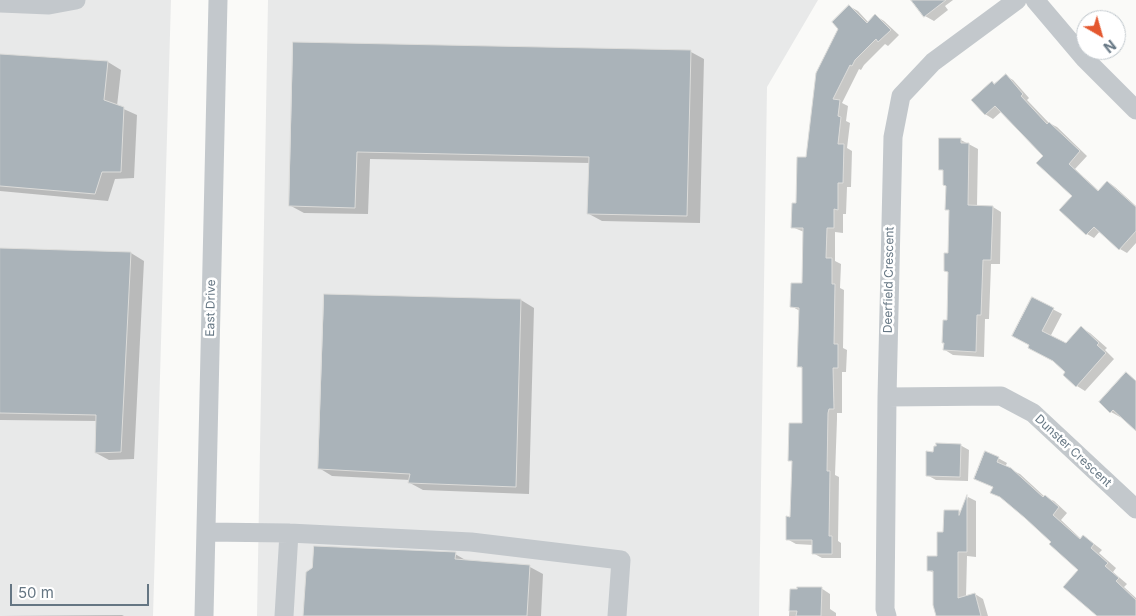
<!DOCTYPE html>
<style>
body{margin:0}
#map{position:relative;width:1136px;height:616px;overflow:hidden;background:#fafaf8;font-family:Inter,sans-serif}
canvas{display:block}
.north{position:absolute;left:1076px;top:10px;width:50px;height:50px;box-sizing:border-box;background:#fff;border:1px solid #c1c8cd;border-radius:50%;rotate:142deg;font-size:14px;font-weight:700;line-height:20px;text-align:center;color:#657683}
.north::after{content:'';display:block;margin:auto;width:18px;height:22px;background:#e4572e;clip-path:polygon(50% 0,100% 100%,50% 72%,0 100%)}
.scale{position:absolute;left:10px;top:584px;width:139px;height:22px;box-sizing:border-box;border:2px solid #657683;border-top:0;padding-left:6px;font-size:15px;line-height:18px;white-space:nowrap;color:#657683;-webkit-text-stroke:4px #fff;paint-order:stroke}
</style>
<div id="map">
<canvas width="1136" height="616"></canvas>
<div class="north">N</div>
<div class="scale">50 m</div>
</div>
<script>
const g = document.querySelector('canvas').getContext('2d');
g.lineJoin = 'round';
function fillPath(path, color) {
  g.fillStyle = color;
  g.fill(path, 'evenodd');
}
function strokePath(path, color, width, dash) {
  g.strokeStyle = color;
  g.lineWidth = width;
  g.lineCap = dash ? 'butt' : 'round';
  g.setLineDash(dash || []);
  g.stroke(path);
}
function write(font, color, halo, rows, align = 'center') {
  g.font = font + ' Inter,sans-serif';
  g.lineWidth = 5;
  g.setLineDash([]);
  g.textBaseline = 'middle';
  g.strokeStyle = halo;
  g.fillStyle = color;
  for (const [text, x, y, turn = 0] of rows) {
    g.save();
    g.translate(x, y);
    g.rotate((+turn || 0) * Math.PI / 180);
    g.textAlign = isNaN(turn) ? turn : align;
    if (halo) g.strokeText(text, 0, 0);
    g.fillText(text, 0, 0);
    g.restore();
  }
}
const built = new Path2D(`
 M0,0h171l-18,616h-153z
 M268,0h550l-51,87 -8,529h-502z`);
const shadow = new Path2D(`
 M913,0h40l-8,6 3,4 -14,11 -9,-5z
 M849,6l9,5 11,12 7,-7 8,5 15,14 -11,11 -3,-2 -21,21 -3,5 -2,-1 -17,34 6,3 -2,15 4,2 -3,25 5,3 -1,36h-4l-1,27h-3v19l-8,-1v29l6,3 -1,24 4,2 -1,58 4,2 -1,22h-4v41h-5v6l-2,56 4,2 -1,64 3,2v15h-19l-9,-5v-8l-17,-1 -9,-5 5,-21 1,-56 -4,-2 14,-36v-55l-4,-3 1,-55 -9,-5 12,-21 1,-53 -12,-5 16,-69z
 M295,44l396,8 13,7 -4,164 -98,-2 -13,-7 1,-51 -220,-4 -2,55 -64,-1 -13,-7z
 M0,56l108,6 13,8 -4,36 20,9 -3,63 -19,1 -7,22 -108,-10z
 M1006,76l7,4 16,18 -2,2 22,23 8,4 30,29 -12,13 24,22 9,-9 7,5 21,19v37l-9,10 -7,-4 -20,-18 -6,7 -7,-4 -14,-38 -29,-40 -42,-45 -9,8 -8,-5 7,-32 3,3z
 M961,140l17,9 -1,57 16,1 8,5 -1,52h-9l-2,55h-4l-1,38 -31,-2 -8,-5 3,-29 1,-48 -4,-2 4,-17 1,-43 -3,-2v-23l-2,-14 -5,-3z
 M0,250l131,3 13,8 -10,198 -25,1 -13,-7 1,-32 -97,-1z
 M1033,299l29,15 -12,23 16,8 15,-17 9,5 17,15 -2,2 9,9 -29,32 -8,-5 -10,-14 -12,-11 -17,-8z
 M521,300l13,8 -5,186 -106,-4 -13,-7v-3l-78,-4 -13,-8z
 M1136,384v45l-15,-14 -1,2 -9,-5z
 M960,445l9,5 -1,31 -32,-1 -9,-5z
 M998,458l9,5 -2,4 15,7 25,23 9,4 13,12 -6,7 20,19 3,-3 18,14 -3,3 17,15 -3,4 14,12 -3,3 12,11v18l-41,-1 1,-1 -16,-44 -27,-28 -49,-43 -12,-6 2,-6 -10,-4z
 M968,497l8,4v56l-9,-1 -1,41 9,-3 8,5 5,17h-51l-3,-43 -6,-3 10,-13 6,-23 15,-23 2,2z
 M455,554l14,8 61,5 13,7 -2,42h-237z
 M821,588l9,6v15l6,4v3h-47l2,-26z
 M122,615l2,1h-124z`);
const building = new Path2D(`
 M911,0h35l-22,17z
 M849,5l18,18 8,-9 16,16 -13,12 -2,-3 -21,21 -3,6 -2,-1 -17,34 7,1 -2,16 3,1 -3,27h6l-1,39h-5v27l-4,-1v19h-7l-1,30h6v26h3l-1,60h4v24h-5l1,41h-5l-1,4 -1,58h3l-1,65h3v18h-20v-14h-26v-24l4,1 2,-56h-4l1,-38h13v-56h-5l2,-59 -9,-1 1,-24h11l1,-55h-12l1,-25h4l1,-46h9l10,-84 22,-44 -6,-7z
 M293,42l398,8 -4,166 -100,-2 2,-57 -232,-5 -2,56 -66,-2z
 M0,54l108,7 -4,39 20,7 -3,65h-19l-7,22 -95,-8z
 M1006,74l17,20 -2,2 26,28 2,-2 31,29 -11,13 29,27 9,-10 29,26v24l-17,19 -25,-23 -8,8 -27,-25 13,-14 -36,-33 7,-7 -48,-50 -10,9 -14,-15 21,-19 2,3z
 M939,138h22v5h8l-1,62 25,1 -2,54h-8l-2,55h-4l-1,37 -33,-2 1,-7h-2l1,-23h4l1,-48 -4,-1v-18h4l1,-43h-4l1,-24 -3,-1v-15h-4z
 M0,248l131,4 -10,200 -26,1 1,-38 -96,-2z
 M324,294l197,5 -5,188 -108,-4 2,-9 -92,-5z
 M1032,297l22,11 -12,23 24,12 15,-17 18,17 -2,2 9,8 -30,34 -13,-12 2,-3 -12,-11 -25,-13 1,-3 -17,-9z
 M1126,372l10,9v50l-23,-21 -3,3 -11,-11z
 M936,443l25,1 -1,33 -34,-1v-25l7,1 1,-6h2z
 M985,451l14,6 -2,5 14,6 32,29 2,-2 14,12 -6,8 27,24 3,-4 11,9 -3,4 17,15 -3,3 14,12 -3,3 20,19v16h-39l-34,-29 15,-17 -29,-26 2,-2 -26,-24 -25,-21 -10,-4 3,-6 -19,-8z
 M967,495v57h-9v46l17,-5 6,23h-45l-3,-11v-34h-6v-15h10v-24h6l1,-22h15v5z
 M314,546l142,6 -1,7 75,6 -3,51h-224l3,-44 6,-4z
 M797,587h25l-1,29h-25l1,-5h-8l1,-22h7z`);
const minor = new Path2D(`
 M1035,0l50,59 51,51
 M0,3l49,2 27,-5
 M887,397l114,-1 32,17 103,96
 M206,532l83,1 182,9 150,18 -4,56
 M204,616l14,-616
 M284,616l5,-83
 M887,616l-2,-7 2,-212 6,-260 8,-41 32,-34 84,-62`);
const streetNames = [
 ["Deerfield Crescent",889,280,-89],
 ["East Drive",211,308,-89],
 ["Dunster Crescent",1073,451,43]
];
fillPath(built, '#e8e9e9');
fillPath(shadow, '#0003');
fillPath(building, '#aab3b9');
strokePath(building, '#dcdcda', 1);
strokePath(minor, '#c3c8cc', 19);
write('12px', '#657683', '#fff', streetNames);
</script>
